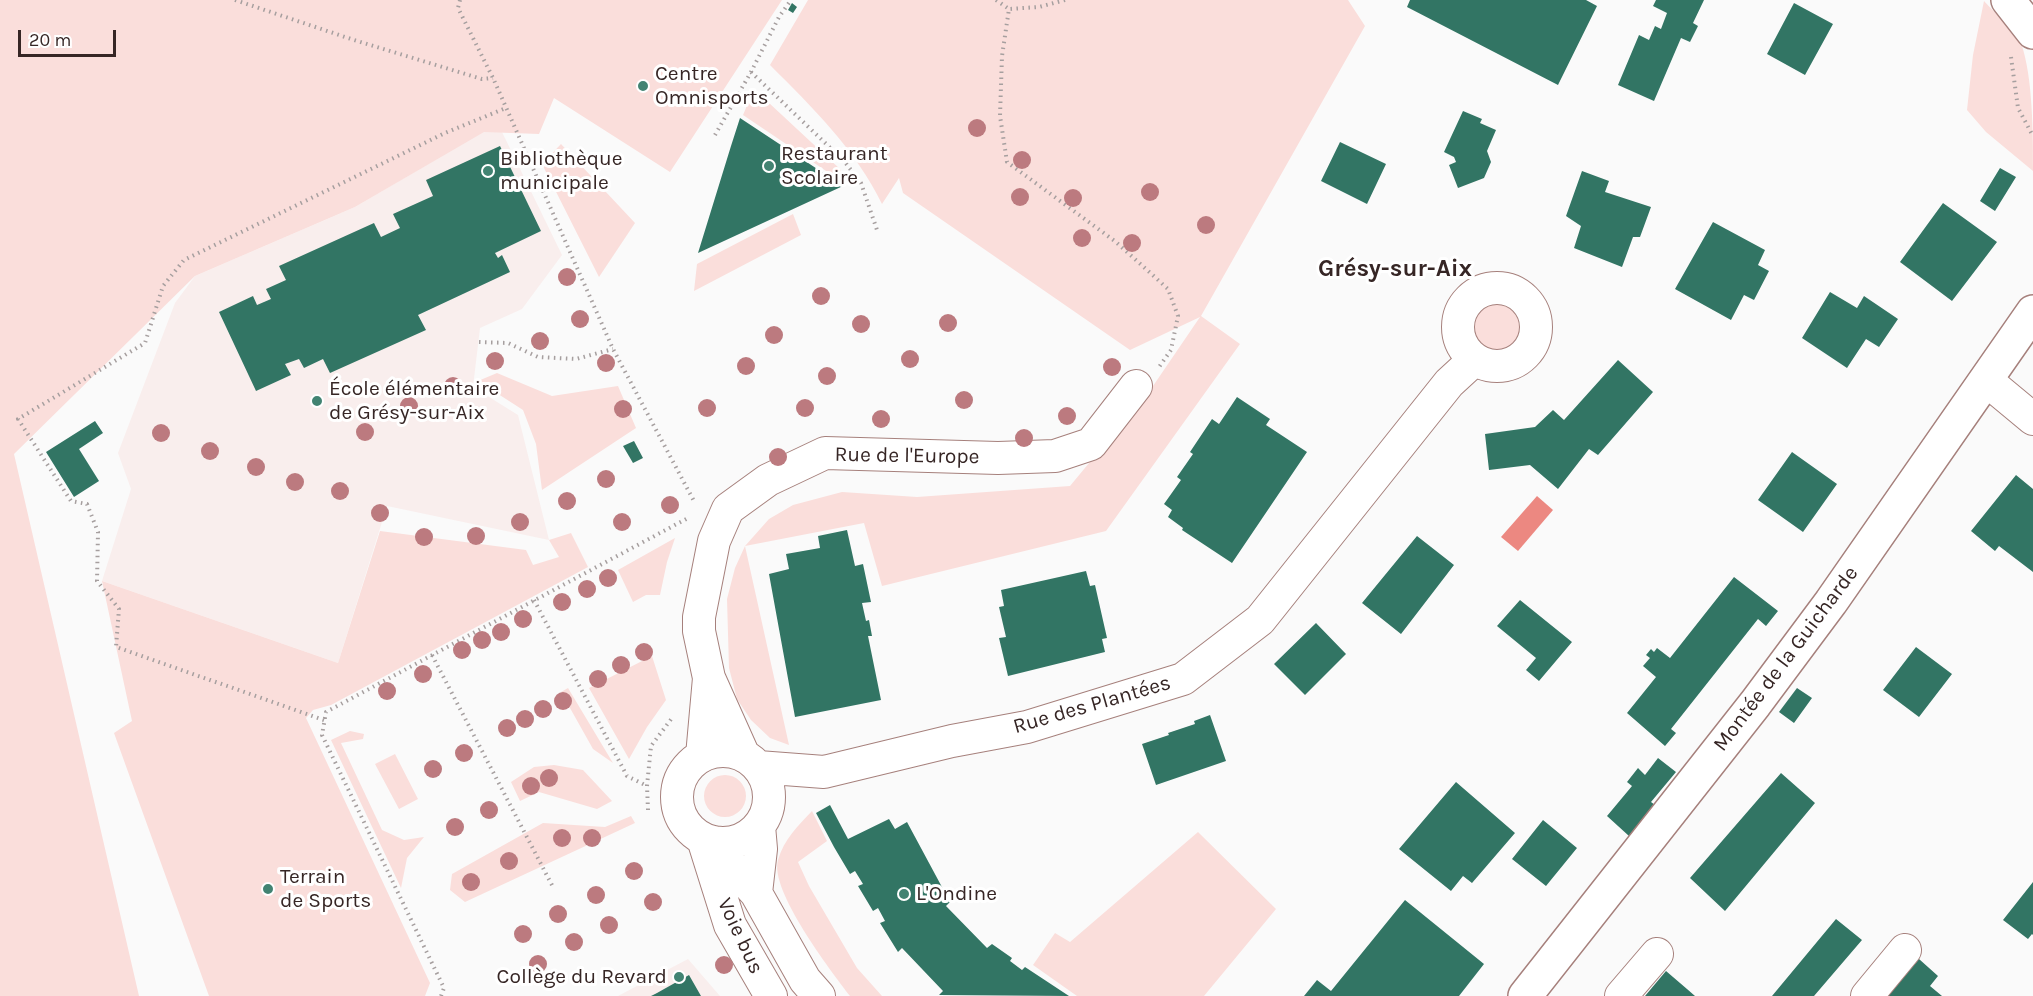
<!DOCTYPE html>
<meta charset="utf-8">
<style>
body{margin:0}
#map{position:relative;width:2033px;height:996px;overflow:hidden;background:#fafafa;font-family:Karla,sans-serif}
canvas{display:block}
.scale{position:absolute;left:18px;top:30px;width:98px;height:27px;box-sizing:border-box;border:3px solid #362625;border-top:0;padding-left:8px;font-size:18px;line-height:21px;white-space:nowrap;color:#362625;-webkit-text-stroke:4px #fff;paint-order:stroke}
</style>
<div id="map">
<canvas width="2033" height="996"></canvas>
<div class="scale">20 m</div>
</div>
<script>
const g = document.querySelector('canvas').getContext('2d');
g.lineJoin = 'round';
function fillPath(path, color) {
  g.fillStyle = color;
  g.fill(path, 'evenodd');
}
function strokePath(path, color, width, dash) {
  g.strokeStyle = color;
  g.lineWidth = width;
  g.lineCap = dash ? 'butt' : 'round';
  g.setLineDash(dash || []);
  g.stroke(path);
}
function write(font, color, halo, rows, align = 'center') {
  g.font = font + ' Karla,sans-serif';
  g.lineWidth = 6;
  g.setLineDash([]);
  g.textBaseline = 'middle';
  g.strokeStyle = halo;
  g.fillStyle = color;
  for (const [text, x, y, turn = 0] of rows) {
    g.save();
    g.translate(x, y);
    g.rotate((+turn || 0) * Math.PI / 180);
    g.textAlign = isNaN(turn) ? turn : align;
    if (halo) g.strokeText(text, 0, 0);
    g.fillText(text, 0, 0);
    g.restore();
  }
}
const built = new Path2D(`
 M484,131l18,1 60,123 -40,54 -42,19 -7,59 45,28 31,125 -162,-34 -49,157 -236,-82 29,-92 -13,-36 57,-150 20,-27 160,-69z
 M688,959l32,37h-102z`);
const green = new Path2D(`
 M0,0h782l-112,172 -116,-74 -15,36 -55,-2 -129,75 -160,69 -181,178 125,542h-139z
 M808,0h540l17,26 -164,290 39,28 -134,187 -224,55 -18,-63 -119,23 44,199 -19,-7 -19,-18 -14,-21 -8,-31 -2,-69 8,-31 10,-22 24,-27 24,-14 49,-13 75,5 153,-11 83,-100 47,-69 -70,33 -227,-157 -4,-15 -17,26c-26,-54 -70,-97 -112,-139z
 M1984,1c12,13 28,27 37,42 12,34 12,90 12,128l-47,-39 -19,-22 6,-55z
 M754,89l86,80 4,7 -6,3 -95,-64z
 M561,144l74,79 -36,54 -57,-113z
 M793,214l8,21 -107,56 3,-27z
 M1473 328a25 25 0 1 1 50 0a25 25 0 1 1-50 0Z
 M497,373l55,23 66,-10 18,42 -94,62 -6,-46 -13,-34 -45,-29z
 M380,531l146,19 7,15 26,-8 -10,-17 22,-7 17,34 -257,138 -18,5 -7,8 124,265 -5,13h-216l-95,-263 18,-12 -30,-140 236,82z
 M675,538l-8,24 -7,33h-14l-13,7 -15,-32z
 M652,656l14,44 -19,27 -18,32 -40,-71z
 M568,688l45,75 -20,-14 -32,-57z
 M350,731l14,3 -1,5 -22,4 41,87 22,10 20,-3 -17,21 -6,30 -70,-148z
 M395,754l23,45 -19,10 -24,-45z
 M554,765l29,5 29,31 -15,8 -58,-17 -19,9 -9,-19 23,-15z
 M704 796a21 21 0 1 1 42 0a21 21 0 1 1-42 0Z
 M812,811l15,30 -29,21 11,24 48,82 25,28h-32c-19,-25 -81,-106 -72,-136 6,-21 20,-34 34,-49z
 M631,816l4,7 -170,79 -15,-12 2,-16 91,-51 62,4z
 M1198,832l78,77 -72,87h-127l-44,-31 22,-32 15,9z`);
const water = new Path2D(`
 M1537,496l16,14 -35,41 -17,-14z`);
const building = new Path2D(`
 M1410,0h176l11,6 -39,79 -151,-78z
 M1656,0h48l-11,23 5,3 -8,16 -9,-4 -27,63 -36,-16 21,-50 10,5 6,-14 6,3 6,-16 -14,-7z
 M792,3l5,4 -4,6 -5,-3z
 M1794,3l39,21 -28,51 -38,-21z
 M1463,111l19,8 -2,4 16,7 -9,21 4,11 -7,16 -26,10 -9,-23 7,-3 -2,-5 -10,-5z
 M740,118l103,68 -145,67 33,-107z
 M1340,142l46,22 -19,40 -46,-23z
 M500,146l41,85 -46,22 3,5 4,-3 8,17 -92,43 8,15 -96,43 -7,-14 -19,9 -5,-9 -14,5 6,11 -35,16 -37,-79 34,-16 4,9 14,-6 -5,-10 20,-9 -7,-14 95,-43 7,14 19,-9 -7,-14 40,-18 -7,-16z
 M2000,168l16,9 -21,34 -15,-10z
 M1582,171l27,10 -4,11 46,15 -11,30h-7l-11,30 -48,-19 7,-22 -15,-10z
 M1943,203l54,39 -45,59 -52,-39z
 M1713,222l52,28 -7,15 11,6 -15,29 -10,-5 -13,25 -56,-31z
 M1830,292l27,16 7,-12 34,23 -19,28 -13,-8 -19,29 -45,-30z
 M1618,360l35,32 -55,63 -9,-6 -31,40 -28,-24 -41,5 -4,-36 50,-7 18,-17 11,10z
 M1237,397l33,22 -4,6 41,27 -75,111 -50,-33 1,-2 -15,-11 4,-7 -8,-6 17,-24 -4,-3 16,-23 -3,-2 22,-33 7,5z
 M95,421l8,12 -24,16 20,32 -25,16 -28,-45z
 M634,441l9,17 -10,5 -10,-17z
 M1792,452l45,32 -34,48 -45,-32z
 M2016,475l17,14v83l-34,-26 -4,5 -24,-20z
 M847,530l8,36 8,-2 8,38 -9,1 4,18 3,-1 3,16h-4l13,64 -86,17 -26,-143 20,-5 -3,-15 34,-6 -2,-12z
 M1417,536l37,29 -53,69 -39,-31z
 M1086,571l4,15 5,-1 12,53 -5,1 3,13 -97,24 -9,-38 7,-1 -7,-30 5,-1 -3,-16z
 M1734,577l44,34 -12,15 -8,-7 -87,110 5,4 -11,13 -38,-33 29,-36 -13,-11 7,-8 -4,-3 5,-6 3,3 3,-4 13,10z
 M1520,600l52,42 -33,39 -13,-11 10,-12 -39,-32z
 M1316,623l30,31 -41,41 -31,-31z
 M1916,647l36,27 -33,43 -36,-27z
 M1797,688l15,10 -18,25 -15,-11z
 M1210,715l16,46 -70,24 -14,-41 27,-9 -1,-2 27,-9 -1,-3z
 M1658,758l18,14 -25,30 4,3 -26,31 -22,-20 25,-30 -5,-4 11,-14 7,7z
 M1781,773l34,30 -90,108 -35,-33z
 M1456,782l59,51 -43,50 -9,-7 -12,15 -52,-42z
 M830,805l18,34 41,-20 6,10 12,-7 43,80 -4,4 41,42 5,-4 20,14 -2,3 12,9 3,-3 44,29 -130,-1 4,-4 -41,-43 -4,4 -18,-29 5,-2 -7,-13 -5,3 -15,-25 5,-2 -8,-13 -5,3 -16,-27 -18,-34z
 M1543,820l34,28 -31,38 -34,-27z
 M2033,882v53l-1,-1 -4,5 -25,-19z
 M1405,900l79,64 -25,32h-155l13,-16 14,11z
 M1836,919l26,21 -48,56h-42z
 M1919,959l19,17 -8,10 12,10h-54z
 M1666,971l21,18 8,7h-50z
 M689,975l12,21h-50l6,-3z`);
const path = new Path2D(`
 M235,0l119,40 128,39 11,-1
 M460,0l-2,8 35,70 120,271 82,154
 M996,0l13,9
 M1065,0l-26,7 -30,2 -7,47 -2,60 7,46 109,80 52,47 10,27 -7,34 -12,17
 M2011,57l7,51 15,28
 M751,72l93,89 17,22 16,47
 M715,135l36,-63 28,-55 12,-17
 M479,342l29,1 30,14 38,2 37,-10
 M534,600l93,176 20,10
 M432,655l122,234
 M324,720l-208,-73 3,-38 -22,-28 1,-49 -11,-28 -16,-3 -53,-82 127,-76 18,-57 21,-26 261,-127 61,-25
 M648,810l-1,-24 4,-40 21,-28
 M441,996l3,-8 -122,-253 4,-23 362,-194`);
const minor = new Path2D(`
 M1458 327a39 39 0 1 1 78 0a39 39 0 1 1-78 0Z
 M1986,380l47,39
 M677 797a46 46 0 1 1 92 0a46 46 0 1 1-92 0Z
 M702,756l7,-78
 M744,756l-35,-78 -10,-47v-14l15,-76 14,-32 40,-29 57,-27 173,5 57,-2 36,-12 45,-58
 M758,767l66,5 128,-31 75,-14 156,-48 77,-59 189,-237 25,-23
 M703,839l27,86 41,71
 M714,842l16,22 26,29 49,87 14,16
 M756,893l5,-44 -2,-23
 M1621,996l36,-42
 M1867,996l38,-46`);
const major = new Path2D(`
 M2008,0l25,32
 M1525,996l230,-292 76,-102 202,-290`);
const trees = [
 [977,128],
 [1022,160],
 [1150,192],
 [1020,197],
 [1073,198],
 [1206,225],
 [1082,238],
 [1132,243],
 [567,277],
 [821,296],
 [580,319],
 [948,323],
 [861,324],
 [774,335],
 [540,341],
 [910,359],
 [495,361],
 [606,363],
 [746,366],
 [1112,367],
 [827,376],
 [453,386],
 [964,400],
 [409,406],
 [707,408],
 [805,408],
 [623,409],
 [1067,416],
 [881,419],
 [365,432],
 [161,433],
 [1024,438],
 [210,451],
 [778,457],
 [256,467],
 [606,479],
 [295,482],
 [340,491],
 [567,501],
 [670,505],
 [380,513],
 [520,522],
 [622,522],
 [476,536],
 [424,537],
 [608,578],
 [587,589],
 [562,602],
 [523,619],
 [501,632],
 [482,640],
 [462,650],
 [644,652],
 [621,665],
 [423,674],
 [598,679],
 [387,691],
 [563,701],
 [543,709],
 [525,719],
 [507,728],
 [464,753],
 [433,769],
 [549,778],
 [531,786],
 [489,810],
 [455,827],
 [562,838],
 [592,838],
 [509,861],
 [634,871],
 [471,882],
 [596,895],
 [653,902],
 [558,914],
 [609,925],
 [523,934],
 [574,942],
 [538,964],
 [724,965]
];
const markers = [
 [643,86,6,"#428372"],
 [769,166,6,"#428372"],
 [488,171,6,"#428372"],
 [317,401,6,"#428372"],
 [268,889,6,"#428372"],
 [904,894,6,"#428372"],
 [679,977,6,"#428372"]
];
const poiNames = [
 ["Centre",655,74],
 ["Omnisports",655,98],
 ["Restaurant",781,154],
 ["Scolaire",781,178],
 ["Bibliothèque",500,159],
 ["municipale",500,183],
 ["École élémentaire",329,389],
 ["de Grésy-sur-Aix",329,413],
 ["Terrain",280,877],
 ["de Sports",280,901],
 ["L'Ondine",916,894],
 ["Collège du Revard",667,977,"right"]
];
const streetNames = [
 ["Rue de l'Europe",907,456,1],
 ["Montée de la Guicharde",1786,659,-53],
 ["Rue des Plantées",1092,705,-16],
 ["Voie bus",740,936,65]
];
const quarterNames = [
 ["Grésy-sur-Aix",1395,269]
];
fillPath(built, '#f9eeed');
fillPath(green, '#fadedb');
fillPath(water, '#ec8881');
fillPath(building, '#327564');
strokePath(minor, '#a6807c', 34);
strokePath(major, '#a6807c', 36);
strokePath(path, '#a69f9f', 4, [1.5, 4.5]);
strokePath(minor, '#fff', 32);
strokePath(major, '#fff', 33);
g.fillStyle = '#bc7a7f';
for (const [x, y] of trees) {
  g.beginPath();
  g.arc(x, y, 9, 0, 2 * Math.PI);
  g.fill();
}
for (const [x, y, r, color] of markers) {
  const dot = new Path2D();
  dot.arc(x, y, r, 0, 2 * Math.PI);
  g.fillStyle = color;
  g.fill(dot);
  strokePath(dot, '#fff', 2);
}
write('21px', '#362625', '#fff', poiNames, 'left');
write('21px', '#362625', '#fff', streetNames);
write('bold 24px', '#362625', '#fff', quarterNames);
</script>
